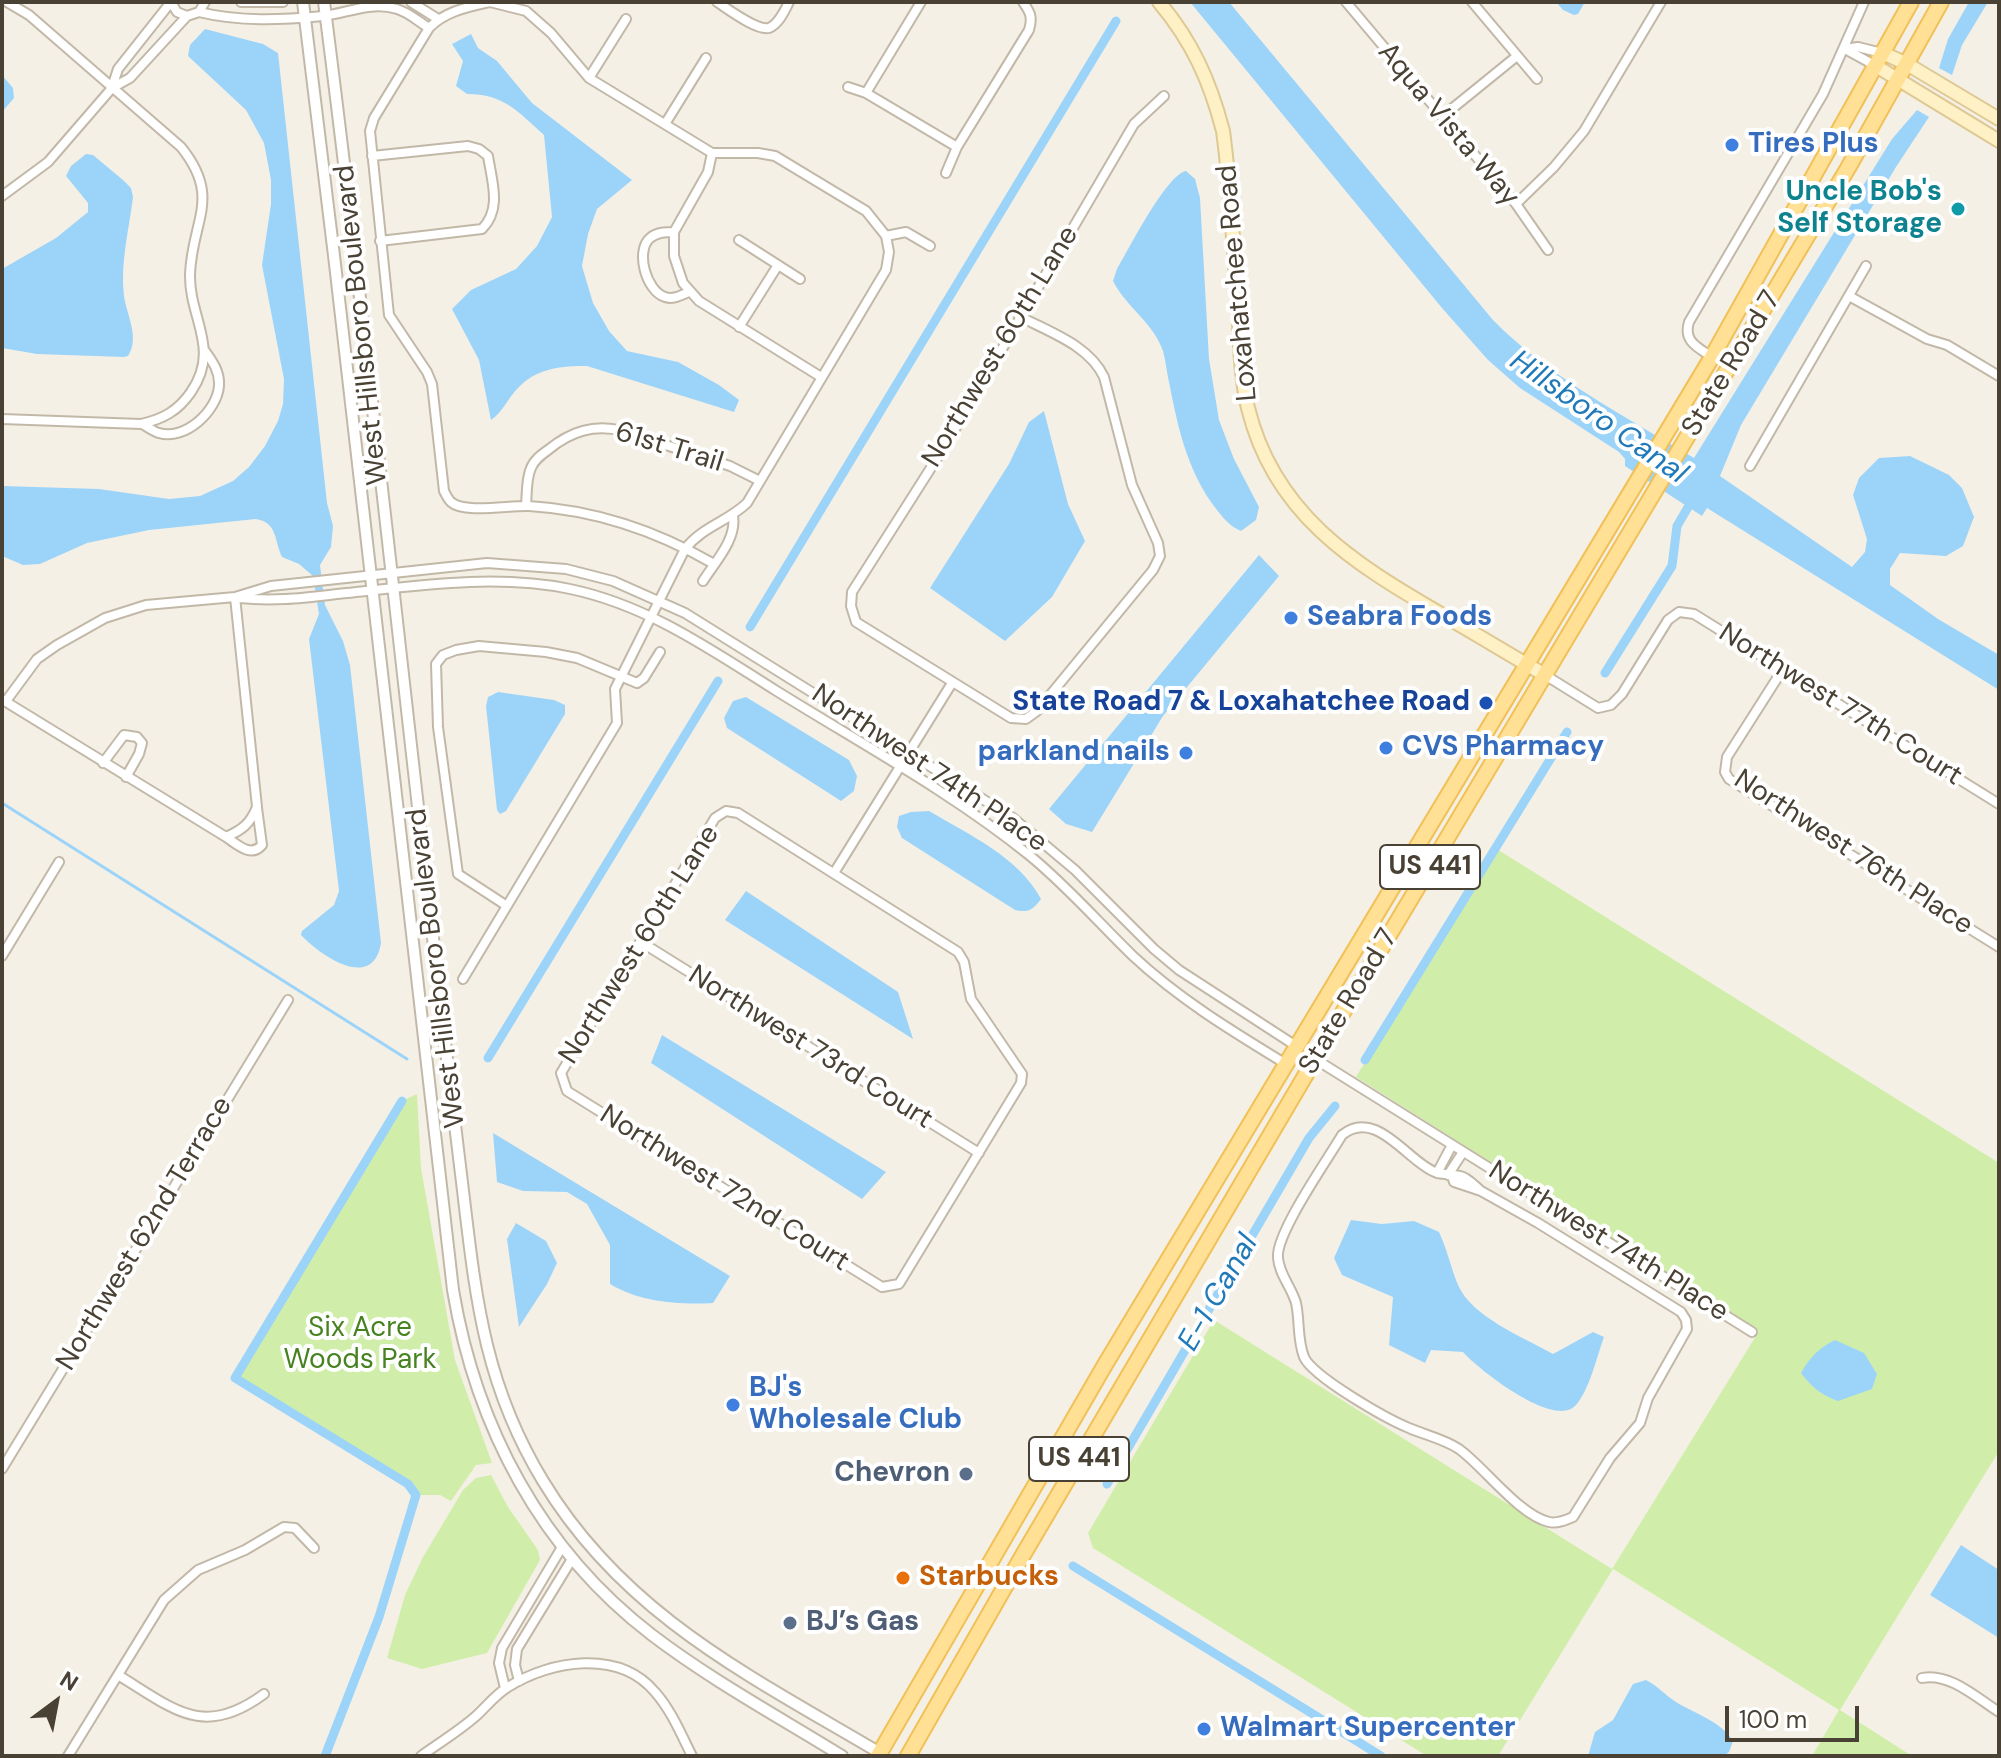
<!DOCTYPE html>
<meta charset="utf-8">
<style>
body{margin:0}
#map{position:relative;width:2001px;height:1758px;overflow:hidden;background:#f5f0e6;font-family:"DM Sans",sans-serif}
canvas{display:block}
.frame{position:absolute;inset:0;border:4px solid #494134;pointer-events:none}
.north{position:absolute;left:16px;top:1662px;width:80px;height:80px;-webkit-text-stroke:6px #fff;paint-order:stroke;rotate:32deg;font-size:22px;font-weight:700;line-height:32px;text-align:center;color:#494134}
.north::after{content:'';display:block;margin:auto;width:28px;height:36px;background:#494134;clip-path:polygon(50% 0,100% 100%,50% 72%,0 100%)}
.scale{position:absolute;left:1725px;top:1706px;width:134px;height:36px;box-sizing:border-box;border:4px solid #494134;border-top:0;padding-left:10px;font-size:24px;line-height:28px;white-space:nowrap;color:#494134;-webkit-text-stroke:6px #fff;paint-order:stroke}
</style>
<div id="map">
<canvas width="2001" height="1758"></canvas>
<div class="frame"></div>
<div class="north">N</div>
<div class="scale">100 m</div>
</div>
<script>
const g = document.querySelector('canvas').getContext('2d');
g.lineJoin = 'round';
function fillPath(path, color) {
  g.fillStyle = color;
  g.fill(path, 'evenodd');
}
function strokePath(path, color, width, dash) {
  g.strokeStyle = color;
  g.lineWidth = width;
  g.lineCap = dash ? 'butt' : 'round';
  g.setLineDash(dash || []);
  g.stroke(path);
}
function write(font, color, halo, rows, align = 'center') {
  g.font = font + ' "DM Sans",sans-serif';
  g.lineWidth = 8;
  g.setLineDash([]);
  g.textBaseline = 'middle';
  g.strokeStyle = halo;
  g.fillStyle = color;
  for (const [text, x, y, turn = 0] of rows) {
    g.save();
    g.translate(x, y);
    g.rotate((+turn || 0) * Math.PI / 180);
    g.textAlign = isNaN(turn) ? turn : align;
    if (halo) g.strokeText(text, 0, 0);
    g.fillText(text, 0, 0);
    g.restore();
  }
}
const green = new Path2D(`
 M1492,846l507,317v288l-159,259 72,46h-100l27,-46 -226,-141 -115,187h-71l-334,-208 -5,-15 126,-213 398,249 147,-238 -403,-254z
 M417,1094l4,74 34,192 37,103 -16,2 -25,36 -11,-6h-24l-8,-11 -173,-106 167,-277z
 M491,1475l17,32 30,43 2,10 -53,93 -65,16 -35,-11 18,-63 18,-38 40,-67 13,-12z`);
const water = new Path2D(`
 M1190,2h39l264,318c57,58 132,96 201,138l198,-319 25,-29 12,7 -33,50 -155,258 -21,51 132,91 13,-15 2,-13 -14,-44 6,-17 20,-20 31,-2 39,19 13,13 12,29 -11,29 -17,10 -46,-3 -10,16v16l48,34 61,36v35l-292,-182 -5,8 -77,-50v-7l-6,-7 -99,-64 -32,-28 -46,-52z
 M1556,2h29l-7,12 -4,1 -11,-5z
 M1969,2h19l-26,43 -10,30 -13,-7 9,-29z
 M205,29l58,15 15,9 1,9 48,441 6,23 -2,21 -11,18 5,40 18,36 7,24 31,278c-8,49 -60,13 -80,-8l1,-4 32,-26 5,-14 -30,-252 10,-25 -6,-38 -14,-12 -17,-7c-8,-17 -4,-34 -26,-38l-107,11 -62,13 -47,21 -17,1 -21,-9v-70l97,3 70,10 31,-3 33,-15 16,-14 16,-21 13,-25 5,-17 1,-25 -22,-114 9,-61v-24l-7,-37 -18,-33 -58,-54 2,-11z
 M471,34l7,14 19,13 35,42 100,77 -35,29 -9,25 -6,32 11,37 16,28 18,20 51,11 41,23 20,15 -5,12 -147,-46c-25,0 -49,2 -67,20 -12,11 -16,25 -29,34l-12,-60 -27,-51 19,-19 45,-21 21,-23 15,-29 -8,-82c-27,-24 -40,-41 -77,-41l-11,-8 7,-25 -11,-17z
 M2,75l11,13 1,10 -12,14z
 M86,154l7,1 30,25 8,8 2,9c-4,33 -13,66 -9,99 3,20 16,42 4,60l-4,1 -87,-3 -35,-6v-79l54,-31 32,-26v-9l-22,-27 5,-10z
 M1186,171l9,8 5,19 9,161 10,61 15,39 25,48 -3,13 -15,11c-14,-6 -21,-17 -30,-29 -24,-35 -33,-74 -41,-115 -3,-12 -4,-25 -7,-36 -10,-29 -37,-44 -50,-70l4,-12c12,-20 49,-94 69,-98z
 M1044,411l24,93 17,37 -33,56 -47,44 -75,-53 79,-124 20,-42z
 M1259,555l20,21 -116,140 -71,116 -26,-8 -17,-15z
 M498,692l56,8 11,5v9l-59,97 -6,3 -3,-4 -11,-104 2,-9z
 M746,697l103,63 8,16 -3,15 -13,10 -114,-73 -3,-10 9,-17z
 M929,811c39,23 91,47 112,88 -8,11 -13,14 -26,11l-113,-72 -5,-11 2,-11 12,-4z
 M746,891l152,101 15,47 -188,-119z
 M662,1035l224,137 -24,27 -211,-136z
 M493,1133l237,143 -17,27c-34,2 -74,-1 -103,-19v-39l-23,-41 -20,-12 -44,-1 -26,-9z
 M1351,1220l31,4 32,-3 25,11c8,17 12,36 19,53 14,32 65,52 95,69l40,-22 11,5c-7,19 -15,55 -29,69 -22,22 -96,-36 -112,-54l-32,-2 -6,13 -36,-18 4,-48 -51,-22 -8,-17z
 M516,1223l30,18 11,22 -10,21 -28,43 -12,-88z
 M1835,1340l29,13 13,21 -5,15 -34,12c-16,-6 -26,-13 -37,-28 9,-16 18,-25 34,-33z
 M1961,1545l38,25v68l-69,-43z
 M1646,1680c12,6 19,15 30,22 19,12 45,19 57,39l-4,11 -5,4h-136l7,-24 18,-12 20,-36z`);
const stream = new Path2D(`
 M2,803l405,256`);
const canal = new Path2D(`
 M750,627l366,-606
 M1605,673l67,-107 5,-40 17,-29
 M488,1058l230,-377
 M1365,1060l202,-328
 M1107,1484l202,-346 26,-32
 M1073,1566l308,190
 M325,1756l54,-139 37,-122 -8,-11 -173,-106 167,-277`);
const minor = new Path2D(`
 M171,2l6,10 10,4 12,-4 6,-10
 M241,2h42
 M411,2l27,17
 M490,2c-22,5 -45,9 -61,26l-55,90 -4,13 19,184 38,57 5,12 12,107c2,4 4,8 7,11 13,12 59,3 78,4 66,4 128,25 185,58
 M490,2l36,9 25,22 38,45 123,75
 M717,2c11,7 40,29 52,26 10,-4 16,-18 20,-26
 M1346,2l170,202 32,46
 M1472,2l65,77
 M199,12c41,10 82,8 124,4 25,-3 48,-15 74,-7 11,3 22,13 32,19
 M1844,49l14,-2 24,6
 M1845,49l31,17
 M589,78l37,-59
 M112,87l6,-18 53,-67
 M848,87l18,6 91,54
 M866,93l55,-91
 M1443,116l74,-60
 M665,124l41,-66
 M712,153l-4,19 -34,60v24l9,27 16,18 122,76
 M712,153h46l17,3 91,55 20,25 20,-4 24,14
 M372,156l96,-10 11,3 9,7c4,26 14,53 -6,73l-102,12
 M946,173l11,-26 72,-117c4,-13 1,-18 -6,-28
 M2,196l46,-34 64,-74 18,-10 57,-62
 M1516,204l38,-37 30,-36 77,-129
 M674,232c-8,0 -17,0 -24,6 -15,13 -4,53 15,59 9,3 16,-2 24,-5
 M739,240l61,39
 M1849,296l78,43 20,6 52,31
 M1019,316c30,16 70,29 85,61l28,108 26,58 2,13 -7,14 -116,141 -11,8 -15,-1 -155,-96 -5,-16 1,-14 96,-151 186,-317 30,-28
 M739,327l39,-62
 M1712,357c-15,-10 -29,-16 -23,-35l134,-228 41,-92
 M2,419l139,5c22,-5 37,-13 50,-32 30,-44 -2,-73 -1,-118 2,-54 32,-76 -9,-127l-152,-132 -22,-13
 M142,424c6,3 12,8 17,9 26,8 58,-22 60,-47 1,-14 -6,-24 -14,-35
 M1750,466l116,-200
 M526,506c1,-12 0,-27 5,-38 3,-8 10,-13 17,-18 23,-19 46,-26 75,-19l107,35 30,15
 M703,581c12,-19 34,-42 30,-65
 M239,598c40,4 70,-1 108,-5 74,-8 151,-19 223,-4 77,16 140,60 205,101 85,53 176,102 254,165 37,30 69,67 104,101 46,43 99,75 153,108
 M1783,669l-56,88 -2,15 4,7 270,168
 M1545,675l53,33 13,-3 11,-11 46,-74 11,-8 15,2 305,190
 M3,700l223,137c16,-7 24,-13 31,-30l-22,-210
 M6,701l31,-42 20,-14 48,-27 41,-13 89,-8 36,-11 216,-23 79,6 47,12 72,32 328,205 62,52 79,79 25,21 117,76
 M103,763l21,-28 13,2 5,6 -3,11 -13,23
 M726,811l12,2 220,139 6,10 7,37 51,75 -1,9 -122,201 -17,3 -315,-196 -6,-18 154,-255z
 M226,837c12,8 25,21 36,8l-5,-37
 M834,873l118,-190
 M507,906l-49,-32 -20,-147 -2,-63 7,-9 13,-5 23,-4 67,6 31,6 60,25 7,-5 16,-26
 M641,942l338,211
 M2,956l57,-94
 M463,979l154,-256 -2,-34 70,-140c17,-22 42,-27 62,-46l139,-233 3,-18 -3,-16
 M1315,1059l437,273
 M1437,1173l15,-28
 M1448,1175l15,-23
 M1452,1176l2,6 27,9 57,32 143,89 5,8 1,9 -39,69 -8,25 -30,35 -37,59c-7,3 -16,7 -24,5 -30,-7 -65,-55 -90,-73 -15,-10 -34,-14 -50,-21 -22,-9 -96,-51 -105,-71 -7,-18 -4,-36 -8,-54 -4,-15 -17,-29 -18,-45 -3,-24 50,-99 64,-123 34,-28 66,27 93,37 8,3 17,2 25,4 7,1 15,10 21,15
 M2,1469l286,-469
 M118,1675c56,34 85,64 146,19
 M1922,1678c27,-6 55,20 77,34
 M519,1681l-4,-16 2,-16 55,-90
 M505,1688l-6,-25 3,-15 60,-101
 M68,1756l96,-156 34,-30 47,-20 39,-23 11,1 19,20
 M421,1756c18,-13 38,-25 55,-40 10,-9 20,-22 32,-29 43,-27 111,-38 147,5 16,18 26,42 37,64`);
const tertiary = new Path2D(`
 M303,2l32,262 118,1026c23,137 88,260 199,345 59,45 127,82 190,121
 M324,2c39,303 71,607 106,910 10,87 20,175 31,262 14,114 20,205 82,307 81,134 207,195 337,272`);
const secondary = new Path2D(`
 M1159,2c33,39 51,79 64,129 8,58 10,116 15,175 2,34 2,69 10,102 26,106 105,155 193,206 35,20 69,41 104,61
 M1883,53l24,11 92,55
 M1876,66l123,75`);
const primary = new Path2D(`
 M878,1756l228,-393 606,-1006 199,-355
 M908,1756l115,-201 292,-496 533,-891 93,-166`);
const markers = [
 [1732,145,8,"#3f7fe0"],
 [1958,209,8,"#0f9aa8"],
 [1291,618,8,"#3f7fe0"],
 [1486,703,8,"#1a4fb4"],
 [1386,748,8,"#3f7fe0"],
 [1186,753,8,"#3f7fe0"],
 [733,1405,8,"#3f7fe0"],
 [966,1474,8,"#5c6f8a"],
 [903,1578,8,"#e8710a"],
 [790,1623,8,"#5c6f8a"],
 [1204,1729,8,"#3f7fe0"]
];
const shields = [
 [1430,867,100],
 [1079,1459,100]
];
const shieldNames = [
 ["US 441",1430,867],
 ["US 441",1079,1459]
];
const streetNames = [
 ["Aqua Vista Way",1448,125,50],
 ["Loxahatchee Road",1238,283,-95],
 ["West Hillsboro Boulevard",362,325,-96],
 ["Northwest 60th Lane",1001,347,-59],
 ["State Road 7",1732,364,-59],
 ["61st Trail",669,448,17],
 ["Northwest 77th Court",1840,705,32],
 ["Northwest 74th Place",929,769,34],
 ["Northwest 76th Place",1853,853,33],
 ["Northwest 60th Lane",640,945,-58],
 ["West Hillsboro Boulevard",437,968,-97],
 ["State Road 7",1349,1002,-59],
 ["Northwest 73rd Court",810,1048,32],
 ["Northwest 72nd Court",724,1189,32],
 ["Northwest 62nd Terrace",145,1234,-59],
 ["Northwest 74th Place",1608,1242,32]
];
const shopNames = [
 ["Tires Plus",1748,145],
 ["Seabra Foods",1307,618],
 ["CVS Pharmacy",1402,748],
 ["parkland nails",1170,753,"right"],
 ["BJ's",749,1389],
 ["Wholesale Club",749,1421],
 ["Walmart Supercenter",1220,1729]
];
const cultureNames = [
 ["Uncle Bob's",1942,193],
 ["Self Storage",1942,225]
];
const transitNames = [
 ["State Road 7 & Loxahatchee Road",1470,703]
];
const parkNames = [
 ["Six Acre",360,1329],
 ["Woods Park",360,1361]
];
const serviceNames = [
 ["Chevron",950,1474],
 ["BJ’s Gas",806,1623,"left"]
];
const foodNames = [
 ["Starbucks",919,1578]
];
const waterNames = [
 ["Hillsboro Canal",1598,418,35],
 ["E-1 Canal",1219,1293,-60]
];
fillPath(green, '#d0eeaa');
fillPath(water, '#9cd4f9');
strokePath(stream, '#9cd4f9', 3);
strokePath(canal, '#9cd4f9', 9);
strokePath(minor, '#c2b8a8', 12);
strokePath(tertiary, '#c2b8a8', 14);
strokePath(secondary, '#dec893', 16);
strokePath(primary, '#f1c158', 18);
strokePath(minor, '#fff', 8);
strokePath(tertiary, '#fff', 10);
strokePath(secondary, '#fff1c6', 12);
strokePath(primary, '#ffe095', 14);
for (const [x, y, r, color] of markers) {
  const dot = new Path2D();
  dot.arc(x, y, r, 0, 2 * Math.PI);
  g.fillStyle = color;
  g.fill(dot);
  strokePath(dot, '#fff', 3);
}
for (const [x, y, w] of shields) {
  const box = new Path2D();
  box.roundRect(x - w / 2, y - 22, w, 44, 6);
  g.fillStyle = '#fff';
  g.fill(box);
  strokePath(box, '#494134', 2);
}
write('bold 26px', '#494134', null, shieldNames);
write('28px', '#494134', '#fff', streetNames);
write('bold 28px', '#366cbe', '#fff', shopNames, 'left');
write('bold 28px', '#0d838f', '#fff', cultureNames, 'right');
write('bold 28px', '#164399', '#fff', transitNames, 'right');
write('28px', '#478221', '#fff', parkNames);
write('bold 28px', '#4e5e75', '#fff', serviceNames, 'right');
write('bold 28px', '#c56008', '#fff', foodNames, 'left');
write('italic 30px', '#207ab9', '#fff', waterNames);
</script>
